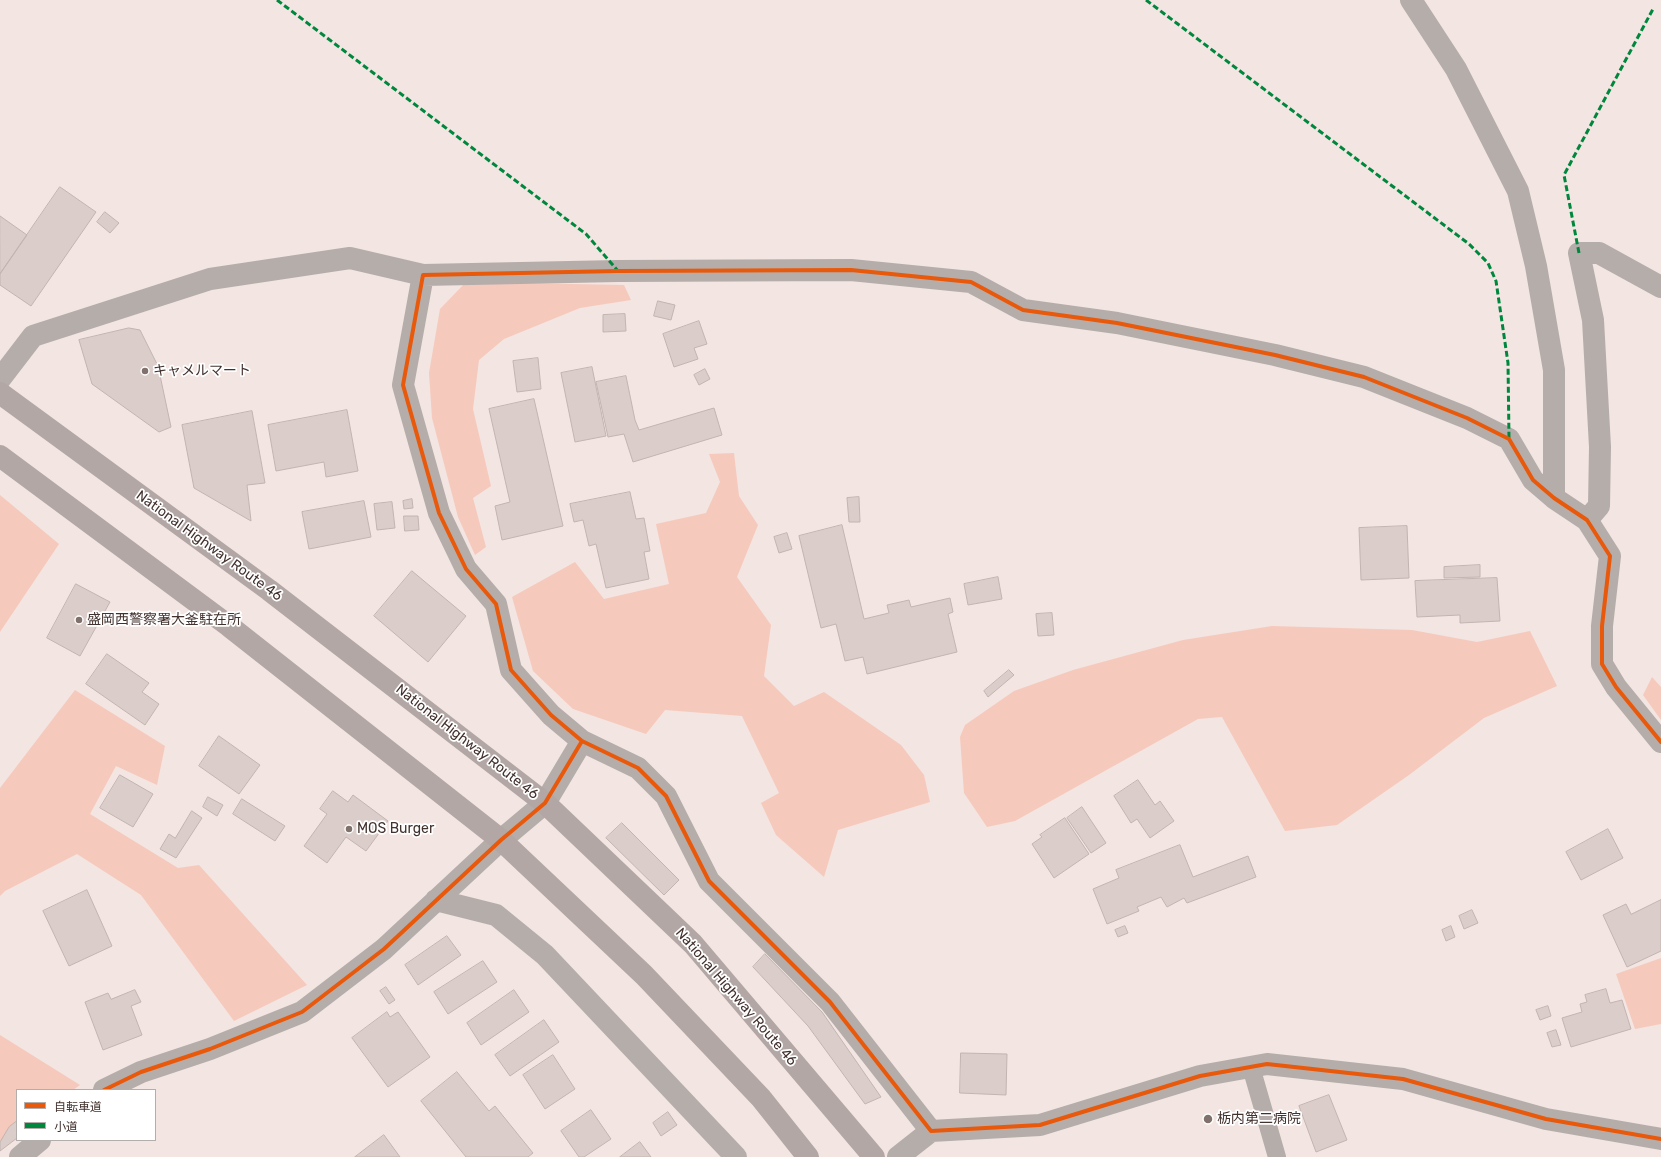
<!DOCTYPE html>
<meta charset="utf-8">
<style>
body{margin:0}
#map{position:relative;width:1661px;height:1157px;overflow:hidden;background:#f3e5e1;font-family:Rubik,"Noto Sans JP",sans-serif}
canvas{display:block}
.legend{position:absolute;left:16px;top:1089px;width:140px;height:52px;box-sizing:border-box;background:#fff;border:1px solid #b3adab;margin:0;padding:5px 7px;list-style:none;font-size:12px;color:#42322e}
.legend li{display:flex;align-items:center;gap:8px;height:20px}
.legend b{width:20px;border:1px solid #b3adab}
</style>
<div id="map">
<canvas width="1661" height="1157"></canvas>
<ul class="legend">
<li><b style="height:5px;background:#e8590c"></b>自転車道</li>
<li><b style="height:5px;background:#00873e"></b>小道</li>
</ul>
</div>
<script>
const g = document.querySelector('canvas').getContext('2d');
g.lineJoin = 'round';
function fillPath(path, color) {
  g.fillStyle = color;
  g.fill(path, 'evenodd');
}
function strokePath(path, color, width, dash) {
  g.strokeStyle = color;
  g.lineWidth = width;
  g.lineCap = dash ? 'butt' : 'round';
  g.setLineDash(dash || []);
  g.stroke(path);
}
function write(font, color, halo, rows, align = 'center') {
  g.font = font + ' Rubik,"Noto Sans JP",sans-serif';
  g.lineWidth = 3.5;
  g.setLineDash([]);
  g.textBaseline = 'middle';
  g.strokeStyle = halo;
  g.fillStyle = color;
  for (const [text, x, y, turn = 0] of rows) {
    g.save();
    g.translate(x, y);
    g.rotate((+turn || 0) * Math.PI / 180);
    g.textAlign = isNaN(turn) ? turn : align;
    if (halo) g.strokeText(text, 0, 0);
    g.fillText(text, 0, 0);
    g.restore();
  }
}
const green = new Path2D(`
 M466,282l158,3 7,15 -51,8 -76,31 -25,21 -6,49 18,77 -18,12 13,49 -11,8 -17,-38 -26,-99 -3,-45 11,-64z
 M734,453l5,43 19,29 -21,52 34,48 -7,51 30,30 30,-14 77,53 23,30 6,27 -92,28 -14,47 -48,-42 -15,-32 18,-10 -37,-77 -77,-6 -19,24 -73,-25 -40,-38 -21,-74 63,-35 29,37 65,-15 -13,-60 50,-11 14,-31 -11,-28z
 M0,495l59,49 -59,88z
 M1272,626l140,4 65,12 53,-11 27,55 -73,32 -75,57 -72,50 -52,6 -63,-114 -24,2 -183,102 -28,6 -23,-34 -4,-56 5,-12 49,-34 59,-21 110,-30z
 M1652,677l9,10v33l-18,-25z
 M75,690l90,56 -8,39 -41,-19 -26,48 88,54 21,-3 108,120 -73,36 -93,-126 -64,-41 -72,37 -5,5v-108z
 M1661,958v66l-26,5 -19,-55z
 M0,1035l80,50 -7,5h-56v46l-17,13z`);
const building = new Path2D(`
 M60,187l36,25 -65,94 -31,-21v-11z
 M105,212l14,11 -9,10 -13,-11z
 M0,216l27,19 -27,39z
 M658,301l17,4 -4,15 -17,-4z
 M625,314l1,17 -23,1v-17z
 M699,321l8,23 -13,4 4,11 -24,8 -11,-33z
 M129,328l11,2 18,36 13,61 -12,5 -67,-48 -13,-44z
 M538,358l3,31 -24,3 -4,-31z
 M592,367l14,69 -31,6 -14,-69z
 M705,369l5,10 -11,6 -5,-10z
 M626,376l9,44 4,10 75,-22 8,27 -89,27 -9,-28 -16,3 -12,-55z
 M534,399l29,127 -61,14 -7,-34 15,-4 -21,-93z
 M347,410l11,61 -32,6 -2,-15 -48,9 -8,-46z
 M252,411l13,72 -18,2 4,36 -57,-33 -12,-63z
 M630,492l6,27 8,-1 6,33 -6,1 5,27 -43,9 -10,-44 -7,2 -6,-26 -9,2 -4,-18z
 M859,497l1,25h-11l-2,-24z
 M412,499l1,9 -9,1 -1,-8z
 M364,501l7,36 -62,12 -7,-37z
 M392,502l3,26 -18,2 -3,-26z
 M404,516h14l1,14 -14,1z
 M842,525l22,94 25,-6 -2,-8 22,-5 2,7 39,-9 3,14 -5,2 9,38 -90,22 -4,-17 -18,4 -9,-37 -15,4 -22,-92z
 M1407,526l2,52 -48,2 -2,-52z
 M787,533l5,16 -13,4 -5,-16z
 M1480,565v12l-36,1v-11z
 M412,571l54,45 -38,46 -54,-46z
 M998,577l4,22 -34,6 -4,-21z
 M1497,578l3,43 -40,2v-8l-43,2 -2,-36z
 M76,584l34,18 -30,54 -33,-18z
 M1052,613l2,22 -16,1 -2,-22z
 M107,654l42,29 -7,9 17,12 -14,21 -59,-41z
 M1009,670l5,5 -26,22 -4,-6z
 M219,736l41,29 -21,29 -40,-28z
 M120,775l33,19 -20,33 -33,-19z
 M1138,780l17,25 5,-4 14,20 -24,17 -13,-19 -6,4 -17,-27z
 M333,791l15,11 5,-7 35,26 -22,30 -20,-14 -19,26 -23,-17 23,-32 -7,-5z
 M208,797l15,8 -6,11 -14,-9z
 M242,799l43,27 -10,15 -42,-27z
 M1082,807l24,36 -15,10 -24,-35z
 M192,811l10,7 -26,40 -16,-9 9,-15 6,4z
 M1065,818l24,36 -35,24 -22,-34 10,-7 -2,-2z
 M622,823l57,57 -15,15 -58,-57z
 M1608,829l15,29 -42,22 -15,-28z
 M1180,845l13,32 55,-21 8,21 -69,26 -3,-5 -17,9 -6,-10 -24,10 2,4 -32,13 -14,-35 26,-11 -3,-8z
 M87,890l25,56 -43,20 -26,-55z
 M1661,900v51l-34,16 -24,-52 23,-11 5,10z
 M1472,910l6,13 -14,6 -5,-13z
 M1125,926l3,7 -10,4 -3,-7z
 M1451,926l4,11 -9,4 -4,-11z
 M447,936l14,19 -43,30 -13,-20z
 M765,954l57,58 59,85 -16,7 -57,-78 -55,-59z
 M483,961l14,21 -49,32 -14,-22z
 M386,987l9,13 -6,4 -9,-13z
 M1606,989l4,14 12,-3 9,29 -60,18 -9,-29 20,-6 -2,-8 7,-2 -2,-7z
 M135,990l6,12 -10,4 11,29 -39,15 -18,-48 23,-9 3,6z
 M514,990l15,22 -48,33 -14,-22z
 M1548,1006l3,10 -11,4 -4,-10z
 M387,1012l3,5 8,-5 32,45 -42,30 -36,-49z
 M544,1020l15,22 -49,34 -15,-21z
 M1556,1030l5,15 -9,2 -5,-14z
 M961,1053l46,1 -1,41 -46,-2z
 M553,1055l22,34 -30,20 -22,-34z
 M457,1072l32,39 6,-5 38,47 -5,4h-62l-45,-56z
 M1329,1095l18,45 -31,12 -17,-46z
 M591,1110l20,29 -27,18h-5l-18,-26z
 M668,1112l9,13 -16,11 -8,-13z
 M17,1121v17l-17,13v-9l9,-15z
 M384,1135l16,22h-45z
 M640,1142l11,15h-31z`);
const service = new Path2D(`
 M1251,1067l26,90`);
const minor = new Path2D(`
 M1411,0l45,69 62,122 18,75 18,104v128
 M0,379l33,-43 177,-57 140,-21 73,17
 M1587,520l12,-14 1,-59 -7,-127 -14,-67h20l62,34
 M582,741l-31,-26 -40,-45 -15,-66 -30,-35 -27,-56 -36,-128 20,-110 195,-4 233,-1 120,12 52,28 94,13 158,32 89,22 103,41 42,21 24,41 21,18 33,22 23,36 -8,70v38l14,23 45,55
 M436,900l60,15 49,40 191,202
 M104,1090l37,-18 69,-23 92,-37 82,-63 117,-109 44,-37 37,-62 56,27 28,28 43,85 121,121 101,129 109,-6 160,-49 67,-12 136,15 143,40 115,20
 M20,1157l20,-17
 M898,1157l33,-26`);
const trunk = new Path2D(`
 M0,393l269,197 276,213 148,141 181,213
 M0,456l229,170 272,214 143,135 117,123 47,59`);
const quiet = new Path2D(`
 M277,0l309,234 32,37
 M1146,0l323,244 19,19 8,18 12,82 1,76
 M1579,253l-15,-78 89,-166`);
const cycleway = new Path2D(`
 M582,741l-31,-26 -40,-45 -15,-66 -30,-35 -27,-56 -36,-128 20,-110 195,-4 233,-1 120,12 52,28 94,13 158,32 89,22 103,41 42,21 24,41 21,18 33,22 23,36 -8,70v38l14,23 45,55
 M104,1090l37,-18 69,-23 92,-37 82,-63 117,-109 44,-37 37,-62 56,27 28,28 43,85 121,121 101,129 109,-6 160,-49 67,-12 136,15 143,40 115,20`);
const markers = [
 [145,371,4,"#80716d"],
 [79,620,4,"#80716d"],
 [349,829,4,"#80716d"],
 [1208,1119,5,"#80716d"]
];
const poiNames = [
 ["キャメルマート",153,371],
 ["盛岡西警察署大釜駐在所",87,620],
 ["MOS Burger",357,829],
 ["栃内第二病院",1217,1119]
];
const streetNames = [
 ["National Highway Route 46",209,546,36],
 ["National Highway Route 46",467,742,38],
 ["National Highway Route 46",736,997,49]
];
fillPath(green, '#f6c9bd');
fillPath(building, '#dbcdc9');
strokePath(building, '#c2b4b1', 1);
strokePath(service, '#b5adaa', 18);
strokePath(minor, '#b5adaa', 22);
strokePath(trunk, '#b2a7a4', 22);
strokePath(quiet, '#00873e', 3, [6, 3]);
strokePath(cycleway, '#e8590c', 4);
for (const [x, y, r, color] of markers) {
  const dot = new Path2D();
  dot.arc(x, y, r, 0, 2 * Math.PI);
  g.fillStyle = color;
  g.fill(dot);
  strokePath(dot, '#fff', 1.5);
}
write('14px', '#42322e', '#fff', poiNames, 'left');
write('14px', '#42322e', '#fff', streetNames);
</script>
